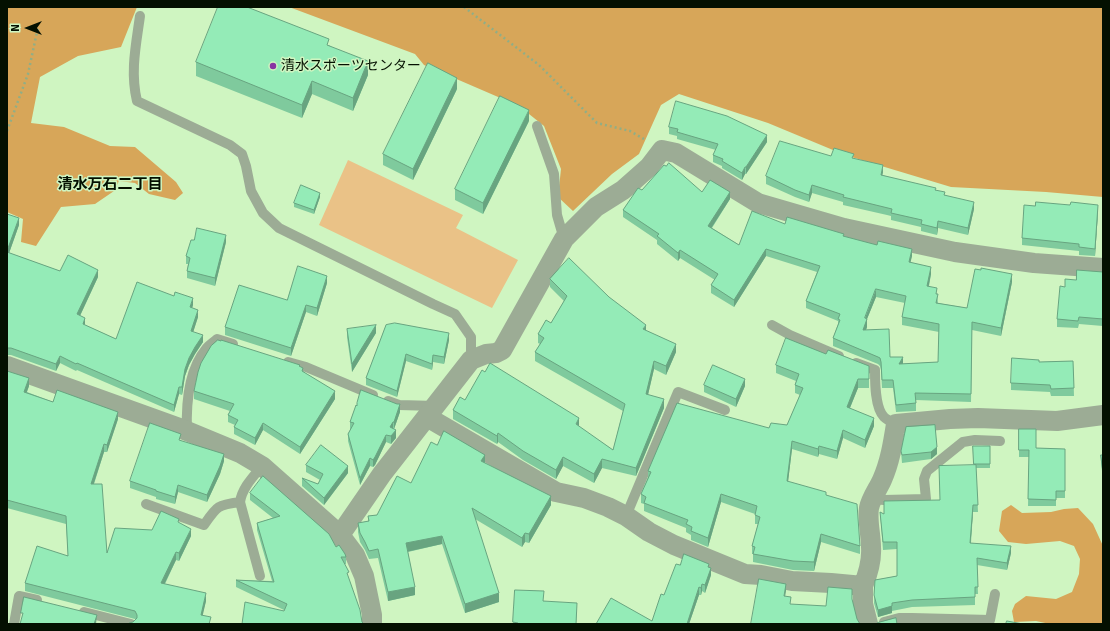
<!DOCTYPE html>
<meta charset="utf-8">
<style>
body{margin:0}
#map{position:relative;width:1110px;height:631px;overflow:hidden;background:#cff5c1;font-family:Signika,sans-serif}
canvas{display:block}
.frame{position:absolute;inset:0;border:8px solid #041001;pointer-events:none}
.north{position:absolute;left:8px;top:8px;width:40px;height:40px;-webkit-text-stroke:3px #cff5c1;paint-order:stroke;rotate:270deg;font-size:11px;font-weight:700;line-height:16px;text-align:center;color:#041001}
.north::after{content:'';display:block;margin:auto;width:14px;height:18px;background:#041001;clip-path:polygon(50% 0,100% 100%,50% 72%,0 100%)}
</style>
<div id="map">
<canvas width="1110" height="631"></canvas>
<div class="frame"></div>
<div class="north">N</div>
</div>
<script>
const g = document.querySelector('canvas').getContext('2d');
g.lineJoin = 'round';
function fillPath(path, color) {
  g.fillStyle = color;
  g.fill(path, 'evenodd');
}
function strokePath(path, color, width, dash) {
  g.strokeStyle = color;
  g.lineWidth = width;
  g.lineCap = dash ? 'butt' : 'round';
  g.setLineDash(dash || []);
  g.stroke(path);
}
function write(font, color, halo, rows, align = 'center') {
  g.font = font + ' Signika,"Noto Sans JP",sans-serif';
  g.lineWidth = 3;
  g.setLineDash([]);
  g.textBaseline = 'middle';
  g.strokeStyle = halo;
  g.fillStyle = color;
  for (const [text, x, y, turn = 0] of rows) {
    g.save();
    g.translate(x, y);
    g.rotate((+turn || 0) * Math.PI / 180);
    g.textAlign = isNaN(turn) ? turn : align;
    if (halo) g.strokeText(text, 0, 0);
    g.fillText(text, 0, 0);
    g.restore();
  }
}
const green = new Path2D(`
 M348,160l115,55 -7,13 62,32 -26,48 -173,-83z`);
const forest = new Path2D(`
 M7,7h130l-16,40 -43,9 -38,21 -9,46 33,4 46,19 25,1 41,35 7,11 -8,7 -26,-6 -14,-11 -16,-2 -5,10 -19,13 -34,3 -25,39 -15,-4 2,-23 -16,-7z
 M289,7h814v190l-57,-5 -95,-5 -106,-32 -77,-32 -89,-29 -18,11 -22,49 -27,20 -39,37 -15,-14 3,-28 -17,-43 -25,-20 -95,-41 -9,-11z
 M1011,505l11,8 29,-1 13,-3 14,-1 15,16 10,22v78h-53l-14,-3 -22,1 -2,-11 3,-7 11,-8 30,3 16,-7 7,-18 1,-15 -6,-13 -14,-5 -34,3 -18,-2 -9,-11 3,-20z`);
const path = new Path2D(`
 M464,7l75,58 58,58 33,8 14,8
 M7,131l21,-57 10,-47`);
const lane = new Path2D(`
 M140,16c-4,29 -10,56 -3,85l93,44 12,9 4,12 5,25 12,22 16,15 154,76 22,10 16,23v23
 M537,126l17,48 3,41 7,24
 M772,325l18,10 49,21
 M288,362l18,5 67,28
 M856,363l19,7c0,13 0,38 9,47 3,3 8,5 12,7
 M388,401l11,4 37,1
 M187,431c-1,-26 1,-60 19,-82 3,-4 8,-7 11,-10l16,5
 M872,499l12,1 42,-1 -2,-20 3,-8 36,-29 12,-2 25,1
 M146,504l58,21c13,-19 13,-20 36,-23
 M626,516l52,-124 47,18
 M260,576l-20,-74c2,-14 13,-25 22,-36
 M84,612l47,12
 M884,622l15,-4h13l78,2 5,-26
 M14,624l5,-28 18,4`);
const street = new Path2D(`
 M7,366l175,63 58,24 22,13 78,69 15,20 9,21 8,39v9
 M427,417l129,75 28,6 24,9 18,9 23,16 25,13 71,29 16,1 31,6 39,2 32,3v18l5,20
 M340,535l42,-61 89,-114 15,-6 10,-1 6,-3 62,-111 32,-32 27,-17 26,-23 13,-17 14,3 82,50 86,25 111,24 79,11 69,5
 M863,586c5,-12 9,-25 8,-39 0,-13 -4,-26 -2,-39 2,-10 9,-19 13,-28 8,-18 11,-37 14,-56l54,-5 28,-1 79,3 46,-6`);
const wall = new Path2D(`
 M329,45l39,30 -15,36 -41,-17 -10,24 -106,-42v-14z
 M457,89l-44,91 -30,-15v-11z
 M529,121l-46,93 -28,-14v-11z
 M669,127l98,15 -21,32h-1l-3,6 -20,-12v-2l-9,-4v-7l3,-5 -39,-11v-3l-8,-2z
 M831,156l23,3 29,13 -1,3 54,15 9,5 29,14 -6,26 -30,-7 -1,7 -16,-4v-4l-30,-7v-4l-4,-1 -44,-10v-3l-31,-9 -3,9 -14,-5 -29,-13v-8z
 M642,190l60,2 28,7 -18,29 27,17 46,-21 59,12 68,20 -2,6 21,12 -2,12 8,8 1,9 29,5 45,-26 -11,54 -29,-6 -1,72 -55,-2v11l-20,1 -3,-24h-11l-1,-18 -1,-4 -2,-2 -45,-18v-8l5,-14v-3l-32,-13v-7l11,-29 -51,-16 -32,51 -23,-14v-8l4,-5 -35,-22 -2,3 -21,-17v-4l-34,-23v-7zM876,297l29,6 -3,14v8l37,7 -1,30 -35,2 -13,-7 -24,-27 1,-3v-8z
 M320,197l-6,17 -20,-7v-4z
 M1098,212l-3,44 -16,-1v-4l-57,-6v-7z
 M7,214l12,11 -10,28 51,18 38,6 -18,39 5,9 31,14 77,-34 -1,3 6,9 -5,15 10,10 -8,12 -6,11 -4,11 -3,19 -3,-1 -5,18 -97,-42 -1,1 -16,-8 -4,8 -45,-16h-4z
 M226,242l-11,44 -28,-8v-7l1,-7h-2v-8z
 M1103,272v54l-24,-2 -1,4 -21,-1v-8l8,-32 11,-7z
 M550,279l59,18 37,34 30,21 -10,23 -12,-6 -6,26 16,13 -28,68 -34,-8 -8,15 -31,-17 -7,13 -33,-19 -25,-18 -1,2 -44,-25v-9l12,-10 114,27 34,23 10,-39 -88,-50v-9l5,-8 -2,-1v-9l13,-11 13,-22 -14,-14z
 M327,283l-10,33 -11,-4 -15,44 -66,-21v-8z
 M386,325l63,15 -5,24 -11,-2 -1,8 -26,-9 -9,36 -31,-12v-7z
 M347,329l29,4 -24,39 -5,-35z
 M826,354l43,12v22h-11l-8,20 24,18 -9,22 -22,-10 -6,21 -18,-5 -1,3 -26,-8 -4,33 38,13 34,51v8l-39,-12 -7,29 -21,-1 -40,-8v-8h-1v-8l6,-22h-3v-10l-34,-12 -13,45 -17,-7v-5l-5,-3v-4l-42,-17v-7l-3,-1v-9l7,-17v-6l121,-43 18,-3 13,-30 -5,-2v-8l1,-4 -20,-8v-8z
 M1073,361l1,35h-23l-1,-4 -39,-2v-7l28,-21z
 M300,367l3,4 32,28 -35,55 -37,-24 -8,15 -21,-11v-7l1,-2 -7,-3v-7l2,-4 -36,-12v-8z
 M7,371l22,15 -2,6 26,10 65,17 -11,33h-3l-10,32 13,69 45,-23 27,-7 12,13 -12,25 -3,-1 -11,24 41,17 -4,14 9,9 -78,-2 3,-2 -1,-1 -110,-28v-8l43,-28 -2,-31 -59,-16z
 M704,385l41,1 -9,21 -32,-15z
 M357,405l43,7 -6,17 2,9 -5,6 -5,-2 -11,23 -2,2 -3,-1 -10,19 -12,-44v-7l3,-5h-1v-7z
 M935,425l2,29 -6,5 -29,4 -1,-12z
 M1019,429l17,19 29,1v49h-9v8h-28l1,-49h-10z
 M181,441l43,20 -4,13 -13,28 -29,-10 -3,12 -19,-5v-2l-26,-9v-7z
 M973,446h17v22h-14l2,44h-5l-2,31 40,10 -4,17 -30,-5 1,29h-3v11l-63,2 -20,4v2l-14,4 -4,-14 1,-23 22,-4v-27l-14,1 -3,-38 4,2 56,-14 34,-35z
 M1101,455h2v24l-2,-16z
 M485,463l66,42 -22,38 -4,-1 -3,5 -47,-28 24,83 -34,11 -23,-69 -34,8 7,43 -27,6 -10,-43 -9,1 -4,-9 -5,-8 -2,-10v-9l10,-2v-5l9,-1 34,-32z
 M306,465l42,8 -24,32 -22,-19v-8l16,6 2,-4 -14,-8z
 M250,493l86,54 10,10v7h-1l-61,47v-1l-48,-23v-7l36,1 -15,-51v-7l16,-5 -23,-18z
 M709,567l2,8 -6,18 -3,-2 -1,4h-2l-10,29h-93l56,-3 12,-26z
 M515,590l29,11 33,11 -1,12h-63z`);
const shadedWall = new Path2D(`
 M368,61v14l-15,36v-13z
 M457,78v11l-44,91v-11z
 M312,81v13l-10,24v-13z
 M529,110v11l-46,93v-11z
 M767,135v7l-21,32v-7z
 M883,165v7l-2,10v-7z
 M745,167v7l-3,6v-7z
 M812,185v8l-3,9v-7z
 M730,192v7l-22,34v-7z
 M320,193v4l-6,17v-4z
 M974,202v7l-6,26v-7z
 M1098,205v7l-3,44v-7z
 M19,218v7l-12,34v-8z
 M938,221v7l-1,7v-7z
 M226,235v7l-11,44v-8z
 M766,249v7l-32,51v-7z
 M912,249v7l-3,13v-7z
 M680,250v8l-2,3v-8z
 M931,267v7l-4,20v-8z
 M98,270v7l-21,45v-8z
 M1012,274v8l-11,54v-8z
 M327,276v7l-10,33v-8z
 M876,289v8l-9,22v8l-4,11v-8l2,-12z
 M193,298v7l-3,9v-7z
 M306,305v7l-15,44v-8z
 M198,310v7l-7,22v-8z
 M85,318v7l-2,-1z
 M376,325v8l-24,39v-8z
 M646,325v8l-3,-4z
 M449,333v7l-5,24v-7z
 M203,335v7l-8,12 -6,11 -4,11 -3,19v-8l3,-18 4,-11 6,-11z
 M676,344v8l-10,23v-9z
 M406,354v7l-9,36v-6z
 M433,355v7l-1,8v-6z
 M60,356v7l-4,8v-7z
 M903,357v7h-4z
 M654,361v8l-8,34v-9z
 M29,378v8l-5,13v-7z
 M745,379v7l-9,21v-8z
 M858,379v9l-11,27v-8z
 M179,387v7l-5,18v-7z
 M335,391v8l-35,55v-7z
 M664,399v9l-28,68v-8z
 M400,404v8l-6,17v-7z
 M118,412v7l-11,33v-7z
 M579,418v9l-3,-3z
 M874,418v8l-9,22v-8z
 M393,422v7l-3,-2z
 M263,423v7l-8,15v-7z
 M396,430v8l-5,6v-8z
 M843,430v8l-6,21v-8z
 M498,433v9l-1,2v-8z
 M386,435v7l-11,23 -2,2v-7z
 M792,441v8l-5,41v-9z
 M104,444v8l-13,40v-8z
 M819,446v8l-1,3v-8z
 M937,447v7l-6,5v-7z
 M224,454v7l-4,13 -13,28v-7z
 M485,455v9l-4,-3z
 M563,457v9l-7,13v-9z
 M370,458v8l-10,19v-7z
 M602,459v9l-8,15v-9z
 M348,466v7l-24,32v-7z
 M178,485v7l-3,12v-7z
 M721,494v8l-13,45v-9z
 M551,496v9l-22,38v-9z
 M973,505v7l-3,38v-7z
 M191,529v7l-12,25v-8z
 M525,533v9l-3,5v-9z
 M821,534v8l-7,29v-9z
 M442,536v8l-36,8v-9z
 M1011,546v7l-4,17v-7z
 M176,552v8l-15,31v-8z
 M711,568v7l-6,18v-8z
 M702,584v7l-1,4v-7z
 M786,584v7l-2,12v-7z
 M415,587v8l-27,6v-9z
 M699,587v8l-10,29h-2z
 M206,593v8l-5,22v-8z
 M499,593v9l-34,11v-9z
 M892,606v7l-14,4v-7z
 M97,615l-1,9h-2z`);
const building = new Path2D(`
 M218,7h29l82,32 -2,6 41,16 -15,37 -41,-17 -10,24 -106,-43z
 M428,63l29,15 -44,91 -30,-15z
 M500,96l29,14 -46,93 -28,-14z
 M676,101l51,15 40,19 -21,32h-1l-3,6 -20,-12 1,-2 -10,-4 5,-11 -41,-12 1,-3 -9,-2z
 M780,141l51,15 3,-8 20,6 -2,4 31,7 -2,10 55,13 -1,2 10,2 -1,3 30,7 -6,26 -30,-7 -1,7 -16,-4 1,-4 -31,-7 1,-4 -49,-12 1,-2 -32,-10 -3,10 -14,-5 -29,-14z
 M669,163l33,29 8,-12 20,12 -22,34 31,19 13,-34 33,13 2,-7 57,17 -1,2 34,9 1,-4 34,8 -3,13 22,5 -4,19 10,2 -1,6h2l-2,9 31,5 8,-39 6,1v-2l31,6 -11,54 -29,-6 -1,72 -56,-1 1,10 -20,2 -3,-25h-11l-1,-18 -1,-4 -2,-1 -45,-19 7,-18 -2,-1 2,-5 -34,-13 14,-35 -54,-17 -32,51 -23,-15 7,-11 -38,-24 -2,3 -21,-17 2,-2 -36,-24 15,-22 4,2 22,-25 2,1zM876,289l30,7 -4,21 37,7 -1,38 -39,2 4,-7h-13l-1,-28 -26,1 4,-11 -2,-1z
 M301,185l19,8 -6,17 -20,-7z
 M1036,202l34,3 1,-3 27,3 -3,44 -16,-2v-3l-57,-6 2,-33 11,1z
 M7,214l12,4 -12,33z
 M197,228l29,7 -11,43 -28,-7 3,-13 -4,-2 5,-16h3z
 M7,252l53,19 8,-16 30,15 -21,44 8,4 -2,6 33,15 21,-57 37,14 1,-4 18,6 -3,9 8,3 -7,21 12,4 -8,12 -6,11 -4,11 -3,18h-3l-5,18 -97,-42 -1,1 -16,-8 -4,8 -45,-16h-4z
 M569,258l40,39 37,28 -3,4 33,15 -10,22 -12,-5 -8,33 18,5 -28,69 -34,-9 -8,15 -31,-17 -7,13 -33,-19 -25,-18 -1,3 -44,-26 7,-13 5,3 17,-30 3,2 5,-9 89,55 -3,6 37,26 12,-46 -90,-52 9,-14 -6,-4 8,-14 5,3 16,-27 -17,-17z
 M298,266l29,10 -10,32 -11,-3 -15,43 -66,-21 14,-42 48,15z
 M1077,270l26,2v47l-24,-2 -1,4 -21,-2 3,-33 5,1v-8l11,1z
 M395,323l54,10 -5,24 -11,-2 -1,9 -26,-10 -9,37 -31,-13 20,-53z
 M376,325l-24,39 -5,-35z
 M786,338l40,16 2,-4 41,16v13h-11l-11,28 27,11 -9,22 -22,-10 -6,21 -18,-5 -1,3 -26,-8 -5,40 39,11v3l31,9 3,42 -39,-12 -7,28 -21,-1 -40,-7 2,-7 -3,-1 8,-29 -5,-2 2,-9 -36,-12 -13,44 -17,-7 1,-4 -6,-3 2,-4 -44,-17 2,-6 -5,-3 10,-22 -3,-1 29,-68 92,25 2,-5 16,2 16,-37 -8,-3 4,-11 -23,-9z
 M218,340l3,1v-1l79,25 -1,1 4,2 -1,3 33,20 -35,56 -37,-24 -8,15 -21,-11 4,-7 -10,-5 6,-11 -40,-13 4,-19 3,-9 10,-17z
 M1012,358l27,2v2l34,-1 1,27 -23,1 -1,-4 -39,-2z
 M713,365l32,14 -9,20 -32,-14z
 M7,371l22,7 -5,14 29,10 4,-12 61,22 -11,33 -3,-1 -13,40h11l5,69 8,-25 37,2 9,-19 18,8 -1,3 13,7 -12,24 -3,-1 -15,31 45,10 -5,22 10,2 -2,7h-81l1,-1 4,-1 4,-4v-3l-2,-4 -110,-28 12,-37 31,10 -2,-40 -59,-16z
 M361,390l36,14h3l-6,18h-1l-3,5 6,3 -5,6 -5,-1 -11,22 -2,3 -3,-2 -10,20 -12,-44 6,-11 -4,-1 6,-17 1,1v-3z
 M150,423l31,11 -2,6 45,14 -4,12 -13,29 -29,-10 -3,12 -19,-6v-1l-26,-9z
 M935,425l2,22 -6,5 -29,3 -1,-4 5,-24z
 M1019,429h17v19l29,1v42h-9v9l-28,-1 1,-49h-10z
 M444,431l41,24 -4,6 70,35 -22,38 -4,-1 -3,5 -50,-30 27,85 -34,11 -23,-68 -36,7 9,44 -27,5 -10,-43 -9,2 -4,-9 -5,-9 -2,-10 11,-2 -1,-5 9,-1 20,-39 14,7 20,-41 6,3z
 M321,445l27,21 -24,32 -22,-20 16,6 5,-10 -17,-9z
 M973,446h17v18h-16z
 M1101,455h2v17z
 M976,465l2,40h-5l-3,38 41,3 -4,17 -30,-5 1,29h-3v10l-63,3 -20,3v3l-14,4 -4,-15 1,-15 22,-4v-34h-14l-3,-30 4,2v-13l56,-1 -1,-34z
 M263,476l66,58 7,13 3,-2 6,9 1,3h-5l8,15 -2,1 13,37 2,12 2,2h-122l3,-22 39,9 3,-7 -51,-24 38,2 -17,-59 23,-7 -30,-23z
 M684,554l25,10 -1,3 3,1 -6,17 -3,-1 -1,4 -2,-1 -12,37h-91l15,-26 41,23 9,-27 3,1 12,-31 4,1z
 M759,579l27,5 -2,12 7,1 -1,7 36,2 2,-19 24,2v10l5,20 3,5h-109z
 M515,590l29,1 -1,10 34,2 -1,21h-58v-1l-5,-1z
 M24,597l73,18 -3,9h-74l3,-11h-2z
 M896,618l1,6h-21l1,-1z
 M1007,621l16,3h-17z`);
const markers = [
 [273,66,4,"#8834a2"]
];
const poiNames = [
 ["清水スポーツセンター",281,66]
];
const neighbourhoodNames = [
 ["清水万石二丁目",110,185]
];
fillPath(green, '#eac287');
fillPath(forest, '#d7a659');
strokePath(path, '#90ae86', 2.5, [2, 3]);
strokePath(lane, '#9cac95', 10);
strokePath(street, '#9cac95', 20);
fillPath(wall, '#7fca9d');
fillPath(shadedWall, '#68a480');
fillPath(building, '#94ebb7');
strokePath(building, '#68a480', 1);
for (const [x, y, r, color] of markers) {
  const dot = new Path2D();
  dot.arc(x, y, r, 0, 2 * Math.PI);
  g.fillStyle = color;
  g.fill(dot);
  strokePath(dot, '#cff5c1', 1.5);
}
write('14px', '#041001', '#cff5c1', poiNames, 'left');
write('bold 15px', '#041001', '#cff5c1', neighbourhoodNames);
</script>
